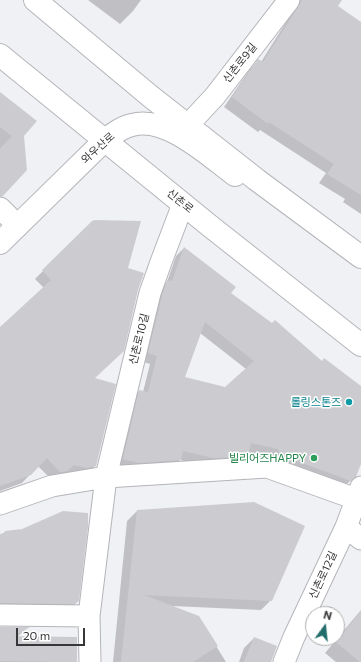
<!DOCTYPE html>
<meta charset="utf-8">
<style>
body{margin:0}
#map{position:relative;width:361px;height:662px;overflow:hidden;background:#f0f1f5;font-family:Commissioner,sans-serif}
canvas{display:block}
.north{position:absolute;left:305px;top:606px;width:40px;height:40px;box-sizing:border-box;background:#fff;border:1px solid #afafaf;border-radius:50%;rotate:15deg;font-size:11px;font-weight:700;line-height:16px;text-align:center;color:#363738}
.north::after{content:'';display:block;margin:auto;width:14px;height:18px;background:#236e6c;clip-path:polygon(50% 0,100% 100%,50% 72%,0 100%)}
.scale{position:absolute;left:16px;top:628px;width:69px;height:18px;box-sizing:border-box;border:2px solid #363738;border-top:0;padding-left:5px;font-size:12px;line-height:14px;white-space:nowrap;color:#363738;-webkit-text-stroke:3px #fff;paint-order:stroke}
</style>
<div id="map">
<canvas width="361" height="662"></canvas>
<div class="north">N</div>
<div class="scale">20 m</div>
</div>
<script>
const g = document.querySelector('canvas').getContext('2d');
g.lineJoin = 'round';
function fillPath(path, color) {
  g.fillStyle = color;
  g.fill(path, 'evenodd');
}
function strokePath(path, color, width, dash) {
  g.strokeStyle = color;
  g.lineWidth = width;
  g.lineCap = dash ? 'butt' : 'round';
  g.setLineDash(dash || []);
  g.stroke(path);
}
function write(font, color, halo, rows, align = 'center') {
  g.font = font + ' Commissioner,"Noto Sans KR",sans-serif';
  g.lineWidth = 3;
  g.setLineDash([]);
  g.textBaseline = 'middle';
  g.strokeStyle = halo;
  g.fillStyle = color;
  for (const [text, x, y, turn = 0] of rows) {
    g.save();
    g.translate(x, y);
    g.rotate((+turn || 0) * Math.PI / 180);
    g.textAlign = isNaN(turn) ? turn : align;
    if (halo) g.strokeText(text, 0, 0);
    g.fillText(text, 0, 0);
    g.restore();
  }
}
const shadow = new Path2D(`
 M88,0h53l-8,11 -13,13z
 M300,0h41l-4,7 24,16v191l-18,-12 2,-3 -26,-16 7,-10 -66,-43 -2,2 -34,-25 26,-38 8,-8 3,1z
 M0,94l23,42 -16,54 -7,8z
 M92,222l3,244 -8,8 -9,2 -13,-3 -7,6 -6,1 -14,-14 -16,17 -22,8v-163l44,-40 -9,-9z
 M184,248l46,46 92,68 39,27v73l-6,14 -13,13 -70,-26 -2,-6 -22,-5 -1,2 -8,9 -35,3 -24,-6 -9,8 -56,-1 16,-68 8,-8 4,1 7,-28 -10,-3 19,-72 8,-7 9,-26zM200,333l46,36 -21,19 -41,-10z
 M137,511l134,89 -10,10 -89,-4 26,11 28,45h-113l14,-141z
 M5,532l73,69 -7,7 -71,2v-75z
 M361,610v52h-25l-11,-9z
 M0,628h27l-10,9 59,1v24h-76z
 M254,638l16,24h-31l5,-14z`);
const building = new Path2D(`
 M302,0h40l-4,6 23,16v173l-34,-21 7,-10 -65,-42 -1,2 -36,-27 26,-38 5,3 35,-55z
 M0,92l37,29 -13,15 3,34 -24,26h-3v-47l12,-13 -12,-9z
 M95,220l46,1 -13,47 16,5 -6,17 -14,61 -29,27 21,6 -20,82 -9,2 -13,-3 -7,6 -7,1 -13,-14 -16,17 -31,11v-159l51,-47 -9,-10 50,-49z
 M184,247l52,40 -5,6 41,30 3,-3 47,41 2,-3 37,28v78l-5,13 -5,4 -70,-26 -3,-6 -27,-6 -3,12 -10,-3 -1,5 -24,1 -30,-7 -2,9 -42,3 -16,-4 16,-69 9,2 9,-36 -9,-3 14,-57 5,-16 5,1zM205,322l49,39 -29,26 -40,-10z
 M254,502l51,24 -33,75 -128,-6 55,21 19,30 -25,16h-72l16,-152z
 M63,511l25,2v14l-9,74 -5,3 -74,-1v-69l5,-1v-2l17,-2z
 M361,611v51h-1l-24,-20z
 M0,627h30l-16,9 63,1v25l-77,-1z
 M254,637l23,9 -6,16h-27z`);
const minor = new Path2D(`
 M188,125l27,-29 74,-96
 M0,208l18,18
 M0,504l52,-18 54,-9 161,-10 89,32
 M346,527l15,12
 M0,615l89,1
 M90,662l-1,-46 17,-139 44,-184 11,-31 22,-58
 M284,662l10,-25 52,-110 15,-40`);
const tertiary = new Path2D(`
 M0,243l105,-103c8,-6 17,-13 27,-15 34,-10 77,31 103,50`);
const primary = new Path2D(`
 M35,0l115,96 107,84 104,77
 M0,55l210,171 151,119`);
const markers = [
 [349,402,4,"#0f9aa8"],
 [314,458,4,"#2e9e5b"]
];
const streetNames = [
 ["신촌로9길",240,63,-52],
 ["와우산로",98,148,-42],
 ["신촌로",180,201,39],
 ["신촌로10길",139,339,-76],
 ["신촌로12길",323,575,-65]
];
const cultureNames = [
 ["롤링스톤즈",341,402]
];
const leisureNames = [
 ["빌리어즈HAPPY",306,458]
];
fillPath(shadow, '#0003');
fillPath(building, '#ccccd0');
strokePath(minor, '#b4b5b9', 23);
strokePath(tertiary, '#b4b5b9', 24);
strokePath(primary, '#b4b5b9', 24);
strokePath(minor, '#fff', 21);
strokePath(tertiary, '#fff', 22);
strokePath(primary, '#fff', 22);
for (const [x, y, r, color] of markers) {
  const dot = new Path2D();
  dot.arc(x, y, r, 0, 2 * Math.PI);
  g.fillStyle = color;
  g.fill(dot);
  strokePath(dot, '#fff', 1.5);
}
write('11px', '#363738', '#fff', streetNames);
write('11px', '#0d838f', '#fff', cultureNames, 'right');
write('11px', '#27864d', '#fff', leisureNames, 'right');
</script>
